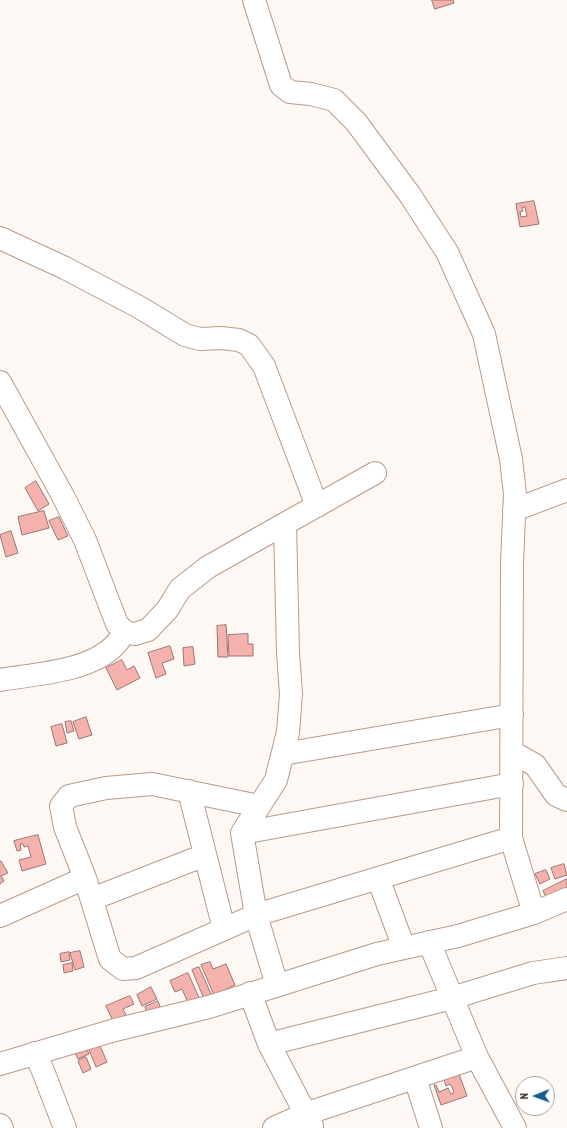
<!DOCTYPE html>
<style>
body{margin:0}
#map{position:relative;width:567px;height:1128px;overflow:hidden;background:#fef8f4;font-family:"PT Sans Narrow",sans-serif}
canvas{display:block}
.north{position:absolute;left:515px;top:1076px;width:40px;height:40px;box-sizing:border-box;background:#fff;border:1px solid #a9a4a1;border-radius:50%;rotate:269deg;font-size:11px;font-weight:700;line-height:16px;text-align:center;color:#271c15}
.north::after{content:'';display:block;margin:auto;width:14px;height:18px;background:#155c90;clip-path:polygon(50% 0,100% 100%,50% 72%,0 100%)}
</style>
<div id="map">
<canvas width="567" height="1128"></canvas>
<div class="north">N</div>
</div>
<script>
const g = document.querySelector('canvas').getContext('2d');
g.lineJoin = 'round';
function fillPath(path, color) {
  g.fillStyle = color;
  g.fill(path, 'evenodd');
}
function strokePath(path, color, width, dash) {
  g.strokeStyle = color;
  g.lineWidth = width;
  g.lineCap = dash ? 'butt' : 'round';
  g.setLineDash(dash || []);
  g.stroke(path);
}
const building = new Path2D(`
 M432,0h21l1,3 -19,6z
 M534,201l5,23 -19,3 -4,-23zM525,207l2,9 -6,1 -1,-5 3,-1 -1,-3z
 M36,481l13,23 -11,7 -13,-23z
 M44,511l5,17 -27,7 -4,-18z
 M59,517l9,19 -10,4 -9,-19z
 M11,531l7,22 -12,4 -6,-22z
 M226,625l2,32h-10l-1,-31z
 M248,634v10h5v12h-24l-1,-21z
 M170,646l4,13 -12,4 4,11 -10,4 -8,-25z
 M193,647l2,17 -11,2 -1,-18z
 M122,660l5,10 7,-4 6,12 -23,12 -11,-22z
 M86,717l6,18 -13,4 -6,-17z
 M71,721l3,10 -7,2 -2,-11z
 M62,724l5,19 -11,3 -5,-19z
 M38,835l8,29 -24,7 -3,-11 12,-3 -3,-11 -4,1 -1,-3h-3l1,6 -4,1 -3,-10z
 M0,861h1l7,12 -7,3 3,5 -4,3z
 M564,864l3,11 -12,4 -4,-11z
 M546,870l4,9 -10,5 -5,-10z
 M567,879v13l-19,9 -5,-10z
 M80,951l4,16 -9,3 -5,-17z
 M69,952l1,8 -9,2 -1,-8z
 M210,962l3,7 13,-5 9,21 -21,10 -13,-30z
 M72,963l1,8 -9,2 -1,-8z
 M199,967l13,29 -8,3 -12,-29z
 M188,973l12,27 -11,5 -7,-16 -7,3 -5,-11z
 M151,987l6,12 -15,7 -5,-11z
 M130,996l4,8 -11,5 3,6 -13,6 -7,-15z
 M158,1001l4,11 -13,6 -4,-11z
 M98,1041l9,21 -11,5 -9,-22z
 M85,1045l4,9 -11,5 -4,-9z
 M86,1057l5,12 -8,4 -5,-12z
 M459,1074l8,22 -26,9 -7,-20h2l3,7 9,-4 3,6 3,-1 -2,-6 -2,-3 -4,2 -2,-6z`);
const minor = new Path2D(`
 M254,0l27,85 9,7 21,2 23,6 22,22 54,73 37,57 37,82 27,125 4,35 -3,69 -1,275 23,75
 M0,238l65,30 74,39 46,28 15,4 21,-1 18,2 10,5 15,21 53,140
 M0,382l63,114 22,44 32,84 8,8 10,2 13,-4 19,-20 13,-21 28,-22 167,-94
 M514,510l53,-20
 M0,680c34,-6 88,-8 114,-34 4,-4 8,-10 11,-14
 M512,752l23,13 21,30 11,5
 M283,754l229,-39
 M189,791l35,138
 M259,806l-107,-22 -46,4 -37,8 -8,10 4,21 20,51 25,81 13,10 13,-1 120,-53 255,-77
 M242,833l270,-49
 M378,878l26,70
 M92,899l113,-44
 M0,916l85,-38
 M429,942l48,115 38,71
 M277,985l-21,-70 -14,-82 34,-53 12,-48 3,-38 -3,-41 -3,-129
 M250,993l19,51 43,82
 M269,1044l183,-46 81,-25 34,-5
 M35,1053l8,18 22,57
 M0,1064l115,-34 94,-23 168,-53 81,-18 76,-23 33,-14
 M415,1078l16,50
 M0,1125l2,3
 M274,1128l31,-14 172,-57`);
fillPath(building, '#f5b2ad');
strokePath(building, '#977673', 1);
strokePath(minor, '#b79b88', 24);
strokePath(minor, '#fff', 22);
</script>
